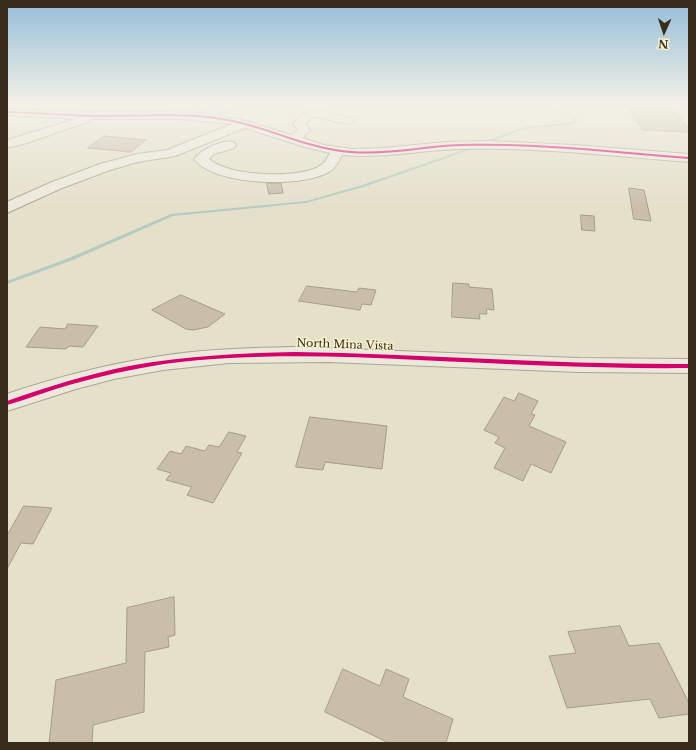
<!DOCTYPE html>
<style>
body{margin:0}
#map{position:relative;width:696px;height:750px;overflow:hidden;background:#e5e0ca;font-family:"Libre Baskerville",serif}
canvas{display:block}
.frame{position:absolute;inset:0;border:8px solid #382c1b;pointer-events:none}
.north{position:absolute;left:644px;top:12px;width:40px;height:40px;-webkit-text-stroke:3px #f7f0ce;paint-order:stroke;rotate:183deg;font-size:11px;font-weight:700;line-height:16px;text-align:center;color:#382c1b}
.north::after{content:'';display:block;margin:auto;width:14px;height:18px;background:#382c1b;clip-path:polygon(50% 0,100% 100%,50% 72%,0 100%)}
</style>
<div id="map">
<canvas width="696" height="750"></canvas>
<div class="frame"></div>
<div class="north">N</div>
</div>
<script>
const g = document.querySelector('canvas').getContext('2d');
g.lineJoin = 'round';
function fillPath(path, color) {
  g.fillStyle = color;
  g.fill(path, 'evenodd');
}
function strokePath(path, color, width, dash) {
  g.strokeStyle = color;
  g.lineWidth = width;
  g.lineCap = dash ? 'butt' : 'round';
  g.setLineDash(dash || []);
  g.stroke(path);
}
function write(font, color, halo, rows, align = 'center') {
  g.font = font + ' "Libre Baskerville",serif';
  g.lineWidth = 3;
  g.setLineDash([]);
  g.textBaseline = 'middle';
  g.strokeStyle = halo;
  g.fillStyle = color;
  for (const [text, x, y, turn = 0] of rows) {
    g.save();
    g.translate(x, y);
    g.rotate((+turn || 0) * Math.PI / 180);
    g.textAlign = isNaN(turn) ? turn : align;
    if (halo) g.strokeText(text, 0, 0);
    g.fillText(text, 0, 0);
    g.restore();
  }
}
const stream = new Path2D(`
 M538,104h4l35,13 -1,6 -1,1 -51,5 -39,15h-2v-2l41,-15 50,-5v-4z
 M475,146l3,1 -114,40 -58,16 -133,13 -100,44 -66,24v-3l62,-23 102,-44 135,-13 56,-16z`);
const building = new Path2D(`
 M625,104h43l21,24v4l-46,-2z
 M105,136l41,4 -15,12 -43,-4z
 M267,183h14l2,10 -14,1z
 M629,188l15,2 7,31 -17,-2z
 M581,215l13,1 1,15 -13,-1z
 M453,283l16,1v3l23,2 2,21 -8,-1 1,5h-8l1,5 -28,-2z
 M307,286l50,6 2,-4 17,2 -5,15 -9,-1 -2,6 -61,-9z
 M181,295l44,19 -17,13 -15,3 -7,-1 -34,-19z
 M68,324l30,2 -15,21 -14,-1 -3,3 -40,-2 14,-20 25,2z
 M519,393l19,8 -7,13 4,1 -6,11 37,16 -15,31 -20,-9 -8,17 -29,-13 11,-20 -10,-5 4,-6 -15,-7 20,-33 10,4z
 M310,417l77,9 -5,43 -57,-7 -2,8 -27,-3z
 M229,432l17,4 -9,16 5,1 -29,50 -26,-8 5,-8 -26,-7 5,-7 -14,-4 13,-18 11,3 5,-8 19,5 4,-6 10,2z
 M24,506l28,2 -19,36 -12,-1 -14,26v-33z
 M174,597l1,38 -7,2 1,10 -24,5 -1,60 -51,13 -1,18h-43l7,-63 70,-17 1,-55z
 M620,626l9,20 30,-3 30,60v11l-30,4 -9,-19 -83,9 -18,-52 27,-3 -8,-21z
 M343,669l37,17 6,-17 23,10 -6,18 50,22 -7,24h-57l-64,-31z`);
const minor = new Path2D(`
 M243,104l-1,2 -19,5 -7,4 30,6 45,14 7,-5 -5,-6c16,-22 37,-12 59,-5l2,2 -2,2c-11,3 -26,-6 -38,-6l-9,7 5,7 -8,7 22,7 28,4 31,-1 63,-6 44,-1 85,4 114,9v8c-76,-6 -152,-15 -228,-13 -40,1 -79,10 -119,6 -3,6 -7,14 -13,17 -26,16 -116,14 -135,-13 8,-10 28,-20 40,-17l2,3 -2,3 -20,6 -5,5c19,17 86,20 109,8 6,-3 9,-8 12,-14l-25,-6 -60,-19 -70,28 -37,6 -28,8 -48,18 -55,25v-11l45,-20 48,-18 37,-10 30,-4 65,-26 -51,-5h-89l-2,2 -63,22 -20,5v-8l69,-21 -69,-4v-6l85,3h74l37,1 16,-8z
 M295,347l284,11 110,1v14l-110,-1 -250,-10 -100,1 -66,7 -49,9 -38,10 -69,22v-17c50,-17 101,-30 154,-38 44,-7 90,-8 134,-9z`);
const cycleway = new Path2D(`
 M7,111c32,1 64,4 97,4 41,0 83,-4 124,4 42,8 80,29 123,32 37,3 74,-6 110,-7 76,-2 152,7 228,13v2c-76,-6 -152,-15 -228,-13 -36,1 -73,10 -110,7 -43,-3 -81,-24 -123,-32 -41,-8 -83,-4 -124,-4 -33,0 -65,-4 -97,-4z
 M295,352c132,2 263,13 394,12v4c-90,1 -180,-4 -270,-8 -85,-4 -170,-7 -255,4 -32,5 -64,12 -95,21 -21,6 -41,14 -62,20v-4c40,-14 81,-27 122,-35 55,-10 111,-13 166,-14z`);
const streetNames = [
 ["North Mina Vista",345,345,2]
];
fillPath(stream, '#b6cbc0');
fillPath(building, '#c9beaa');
strokePath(building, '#a59b89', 1);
strokePath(minor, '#aaa493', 2);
fillPath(minor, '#ece9dc');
fillPath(cycleway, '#d6006c');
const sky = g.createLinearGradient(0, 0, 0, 209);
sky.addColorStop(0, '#94bdd8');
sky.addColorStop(0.5, '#f3f1e7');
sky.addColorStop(1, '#f3f1e700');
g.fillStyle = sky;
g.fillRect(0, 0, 696, 209);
write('11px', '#382c1b', '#f7f0ce', streetNames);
</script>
